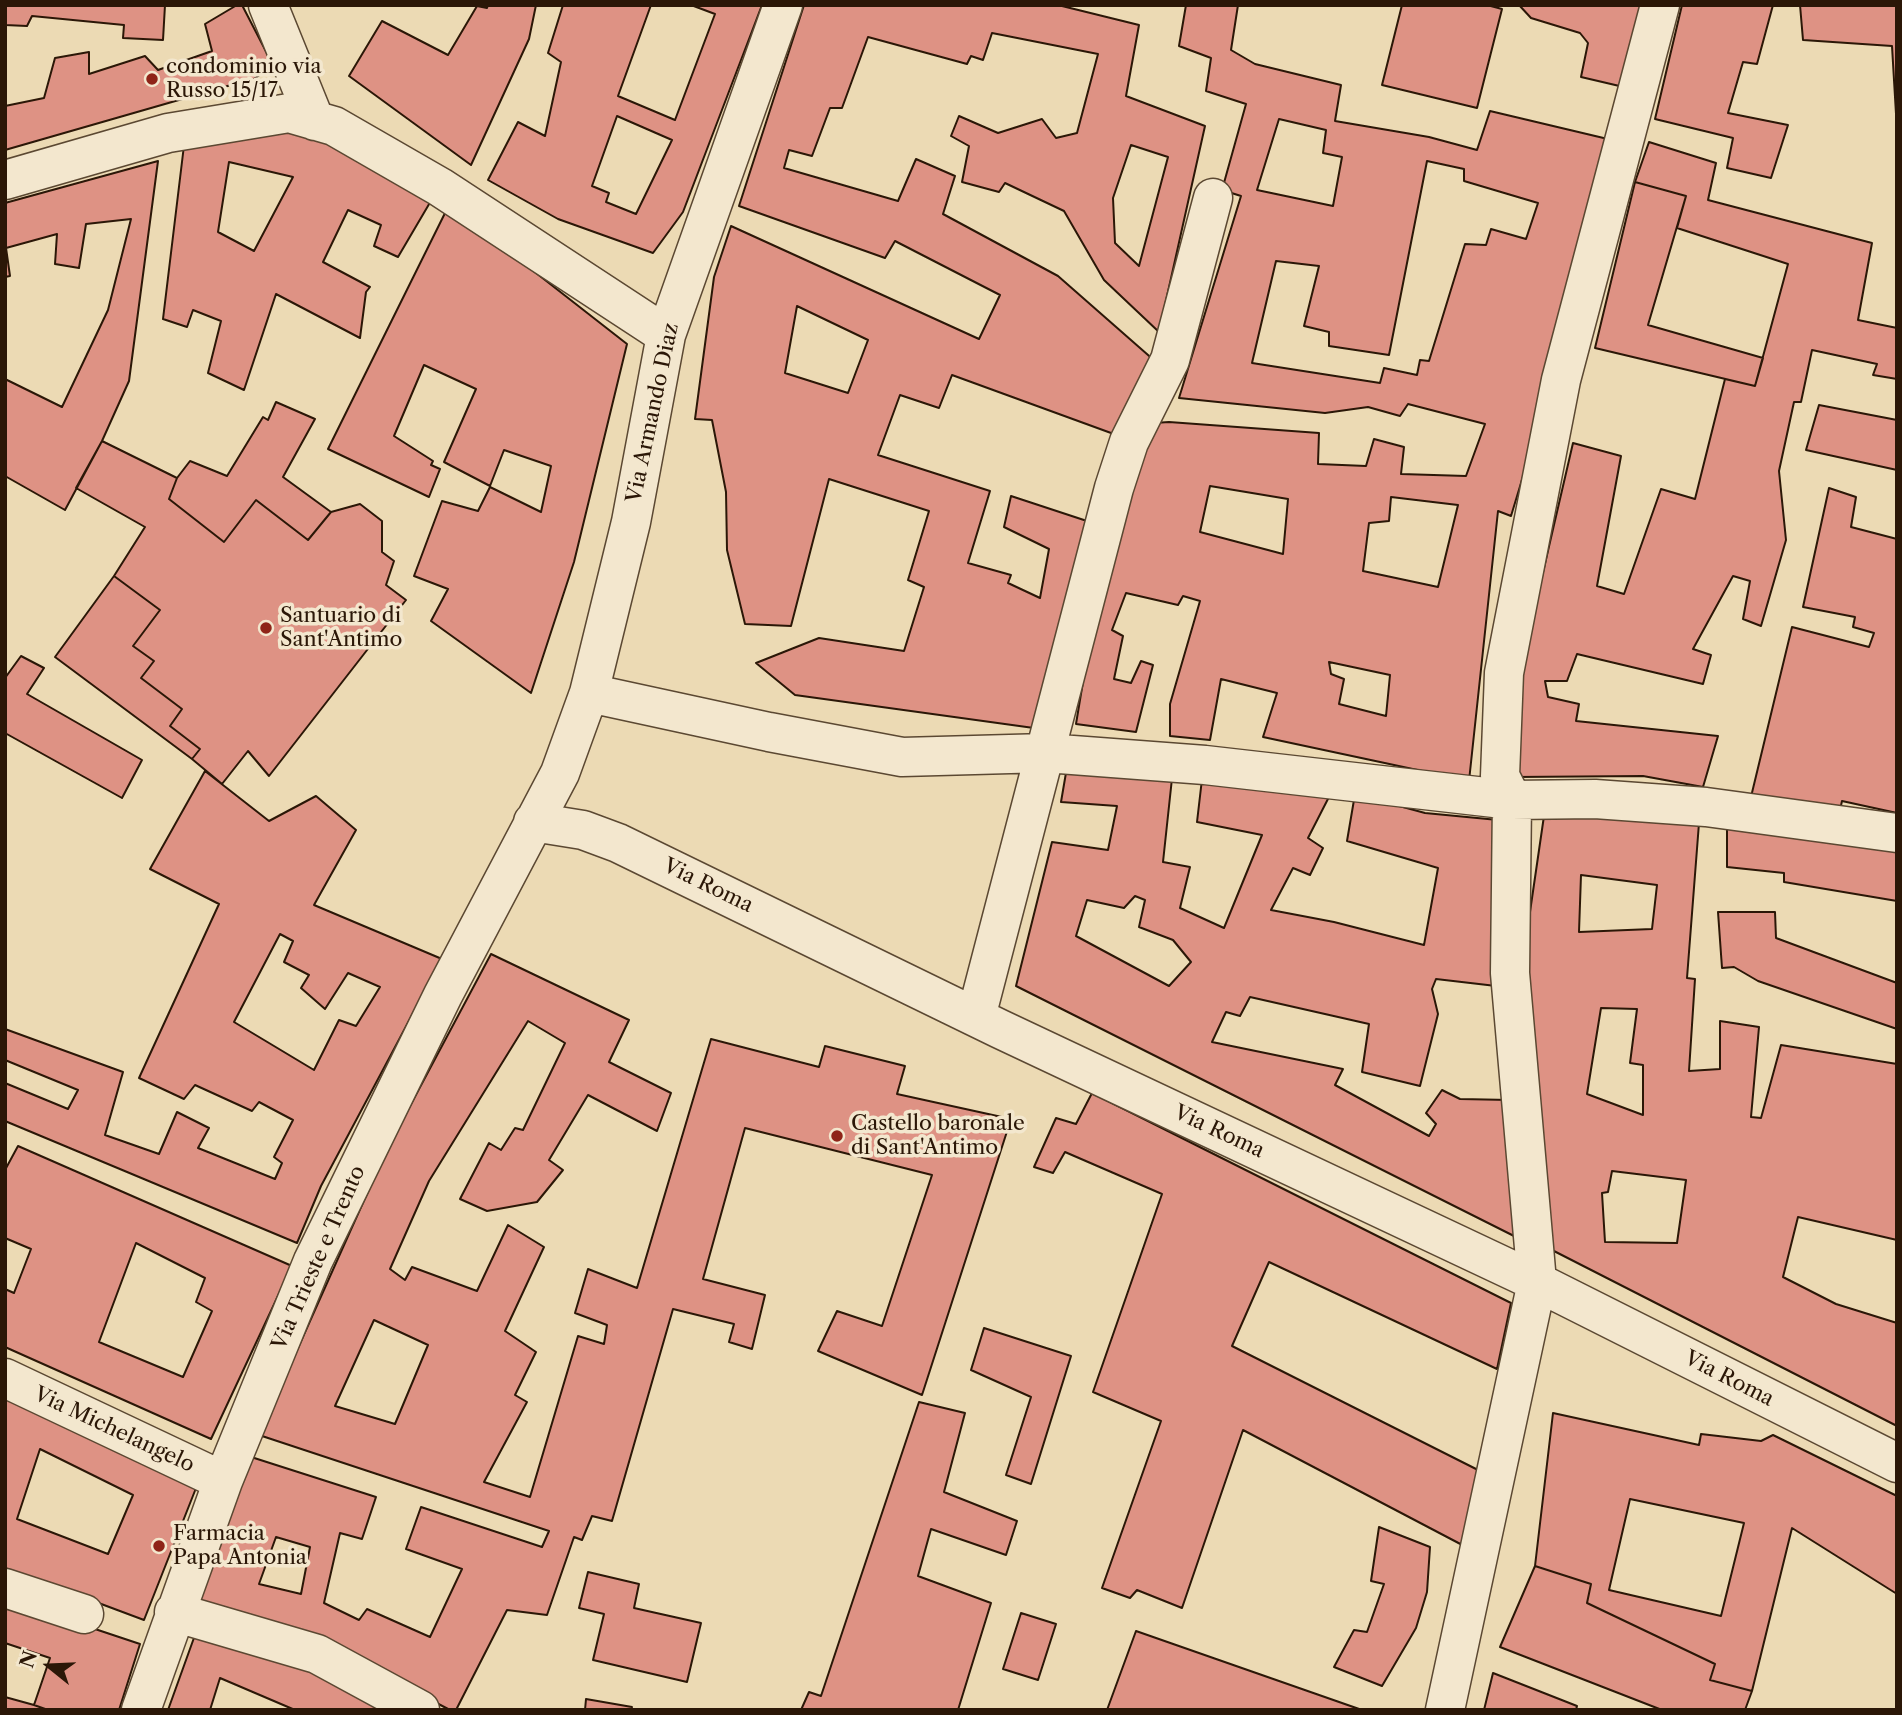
<!DOCTYPE html>
<style>
body{margin:0}
#map{position:relative;width:1902px;height:1715px;overflow:hidden;background:#ecdab4;font-family:"Libre Caslon Text",serif}
canvas{display:block}
.frame{position:absolute;inset:0;border:7px solid #2b1707;pointer-events:none}
.north{position:absolute;left:14px;top:1631px;width:70px;height:70px;-webkit-text-stroke:5px #f3e7ce;paint-order:stroke;rotate:288deg;font-size:19px;font-weight:700;line-height:28px;text-align:center;color:#2b1707}
.north::after{content:'';display:block;margin:auto;width:24px;height:32px;background:#2b1707;clip-path:polygon(50% 0,100% 100%,50% 72%,0 100%)}
</style>
<div id="map">
<canvas width="1902" height="1715"></canvas>
<div class="frame"></div>
<div class="north">N</div>
</div>
<script>
const g = document.querySelector('canvas').getContext('2d');
g.lineJoin = 'round';
function fillPath(path, color) {
  g.fillStyle = color;
  g.fill(path, 'evenodd');
}
function strokePath(path, color, width, dash) {
  g.strokeStyle = color;
  g.lineWidth = width;
  g.lineCap = dash ? 'butt' : 'round';
  g.setLineDash(dash || []);
  g.stroke(path);
}
function write(font, color, halo, rows, align = 'center') {
  g.font = font + ' "Libre Caslon Text",serif';
  g.lineWidth = 7;
  g.setLineDash([]);
  g.textBaseline = 'middle';
  g.strokeStyle = halo;
  g.fillStyle = color;
  for (const [text, x, y, turn = 0] of rows) {
    g.save();
    g.translate(x, y);
    g.rotate((+turn || 0) * Math.PI / 180);
    g.textAlign = isNaN(turn) ? turn : align;
    if (halo) g.strokeText(text, 0, 0);
    g.fillText(text, 0, 0);
    g.restore();
  }
}
const building = new Path2D(`
 M5,5h160l-2,35 -40,-2 1,-13 -92,-9 -5,10 -22,-1z
 M237,5h5l31,60 -31,23 -4,-5 -233,67v-44l39,-8 11,-40 34,-6v22l56,-18 13,14 54,-19 -7,-27z
 M488,5h48l-7,34 -58,126 -122,-89 33,-55 66,34 29,-49 10,2z
 M563,5h88l-33,91 57,24 40,-106 -24,-9h71l-79,207 -30,41 -95,-34 -70,-39 30,-58 27,14 16,-74 -13,-9zM617,116l55,24 -36,74 -30,-12 3,-9 -17,-7z
 M804,5h254l81,20 -13,71 79,30 -46,206 -55,-52 -40,-69 -59,-28 -6,9 -37,-10 7,-36 -18,-10 8,-20 39,17 44,-14 14,19 21,-5 21,-79 -106,-21 -9,27 -12,-4 -4,8 -99,-27 -26,71h-12l-18,48 -23,-6 -5,18 114,33 18,-42 39,17 -12,38 115,62 98,86 -34,75 -170,-62 -13,33 -39,-13 -22,60 112,36 -22,72 43,12 -3,8 32,15 9,-49 -45,-22 7,-31 82,27 -52,206 -246,-34 -39,-32 63,-25 85,13 20,-64 -16,-7 21,-69 -100,-32 -38,147 -46,-2 -18,-74 -1,-58 -14,-72 -17,-1 19,-142 17,-51 248,113 21,-44 -105,-54 -10,17 -146,-52zM1131,145l37,12 -29,109 -24,-23 -2,-45zM797,306l71,34 -20,53 -63,-20z
 M1186,5h52l-7,45 24,14 86,21 -6,36 94,16 48,13 13,-39 122,29 -47,198 -54,178 -13,-5 -29,270 -206,-44 14,-44 -56,-14 -11,61 -40,-4v-32l30,-103 -17,-5 -5,9 -52,-12 -14,37 11,6 -9,43 17,4 10,-22 12,4 -17,67 -60,-8 25,-151 53,-150 15,-1 150,11 -1,31 48,2 8,-27 30,8 -3,27 65,2 19,-52 -77,-20 -8,12 -32,-9 -43,6 -146,-15 62,-202 -19,-6 24,-86 -40,-13 5,-33 -32,-12zM1279,119l47,11 -3,23 19,4 -9,49 -76,-16zM1427,161l37,8v12l74,22 -12,36 -35,-10 -5,16 -21,-1 -36,117 -9,-1 -3,15 -33,-7 -4,15 -128,-20 24,-102 43,5 -15,60 25,6v14l60,9zM1210,486l78,13 -5,55 -83,-22zM1391,497l67,8 -20,82 -75,-16 6,-48 20,-2zM1329,662l61,13 -4,41 -47,-12 5,-25 -13,-5z
 M1402,5h85l15,4 -25,99 -95,-23z
 M1519,5h133l-24,83 -47,-11 7,-34 -8,-10 -49,-15z
 M1682,5h91l-16,59 -14,-2 -15,51 60,12 -17,53 -44,-10 6,-30 -78,-19z
 M1800,5h97v126l-5,-85 -89,-6z
 M295,128l140,66 -37,63 -24,-11 7,-21 -33,-15 -25,52 47,25 -4,5 -6,46 -84,-44 -32,96 -36,-17 13,-52 -28,-11 -6,17 -24,-8 22,-182zM229,162l64,15 -39,74 -36,-19z
 M1649,142l67,21 -8,37 164,43 -14,77 39,8v51l-24,-4 4,-11 -65,-14 -11,52h-7l-15,69 7,69 -25,86 -18,-7 7,-38 -17,-5 -40,73 18,6 -8,29 -126,-30 -10,27h-22l3,16 31,7 -3,17 142,15 -15,51 -60,-11 -129,1 7,-110 52,-224 48,13 -24,130 27,8 37,-105 34,10 30,-120 30,7 33,-122 -111,-36 9,-32 -51,-14z
 M158,161l-29,220 -27,60 -37,69 -60,-34v-97l57,28 46,-97 23,-91 -45,5 -7,44 -24,-4 2,-30 -51,14 4,28 -5,1v-74z
 M1635,182l51,14 -38,129 115,33 -8,28 -160,-38z
 M449,205l178,139 -53,218 -43,131 -100,-72 17,-32 -34,-13 28,-75 36,10 12,-24 51,25 10,-46 -47,-16 -14,36 -46,-24 32,-73 -52,-24 -30,71 39,25 -2,4 9,4 -11,28 -101,-48z
 M276,402l39,17 -32,58 48,35 -23,28 -52,-40 -32,42 -55,-43 8,-21 13,-17 37,15 36,-59 5,3z
 M1819,405l78,15v50l-91,-20z
 M102,441l75,37 -8,21 55,43 32,-42 52,40 23,-28 29,-8 22,17v31l12,9 -8,24 20,15 -137,176 -21,-25 -26,33 -30,-25 8,-10 -30,-23 12,-17 -41,-31 13,-17 -21,-15 27,-36 -46,-34 31,-49 -69,-39z
 M1829,488l27,9 -5,30 46,12v274l-55,-12 -2,9 -90,-9 42,-174 77,20 5,-14 -21,-6 2,-10 -52,-10z
 M114,576l46,34 -27,36 21,15 -13,17 41,31 -12,17 30,23 -8,10 -137,-102z
 M21,656l23,12 -17,26 115,66 -20,38 -117,-65v-55z
 M1068,761l105,8 -10,93 27,5 -10,41 44,20 38,-93 -65,-13 5,-43 129,14 -23,45 15,10 -13,27 -17,-7 -22,42 63,12 90,23 14,-77 -91,-27 8,-47 70,19 73,7 -2,166 -60,-7 -4,10 6,25 -18,72 -58,-14 7,-48 -119,-27 -10,19 -14,-4 -14,30 131,27 -8,16 94,51 7,-12 -10,-11 16,-23 18,9 50,1 4,136 -498,-250 36,-144 56,8 9,-44 -56,-4zM1135,896l10,4 -6,27 34,13 18,22 -22,24 -93,-50 11,-36 37,8z
 M205,771l64,50 47,-25 40,34 -42,75 128,54 -121,227 -24,57 -292,-122v-38l63,26 10,-19 -73,-30v-31l118,43 -18,63 54,19 18,-42 32,16 -11,20 77,31 7,-16 -8,-6 19,-37 -34,-18 -7,9 -57,-26 -11,14 -45,-21 80,-174 -69,-35zM280,934l13,7 -9,21 25,13 -8,13 24,21 23,-36 32,14 -24,39 -17,-6 -25,50 -80,-48z
 M1545,809l154,14 -12,155 8,1 -6,92 31,-2v-48l39,6 -8,90 10,1 20,-73 116,19v176l-99,-23 -15,60 53,27 61,19v103l-347,-177 -26,-296zM1581,875l76,10 -5,44 -73,3zM1601,1008l36,1 -7,54 13,2v50l-56,-21zM1612,1171l74,9 -9,63 -72,-1 -3,-49 6,-1z
 M1727,826l170,23v52l-113,-19v-9l-57,-6z
 M1718,912h57l1,26 121,45v46l-139,-48 -24,-14 -12,1z
 M491,954l138,66 -20,42 62,31 -14,38 -69,-36 -39,65 14,10 -26,32 -50,9 -27,-12 29,-56 12,7 14,-22 8,2 42,-87 -37,-22 -99,160 -39,88 15,11 7,-13 65,24 31,-66 36,22 -39,84 31,21 -21,43 12,7 -43,80 46,15 48,-161 26,8 3,-19 -32,-12 13,-44 49,19 74,-249 108,28 6,-21 80,20 -8,28 114,25 -89,276 -104,-44 19,-40 45,15 50,-151 -187,-47 -42,151 62,16 -13,54 -23,-7 5,-18 -61,-15 -61,212 -20,-5 -10,24 -8,-3 -27,78 -40,-5 -51,100h-6l-130,-68 -126,-41 54,-145 128,41 -14,42 -22,-6 -16,70 35,17 8,-11 63,28 32,-68 -56,-20 15,-42 121,40 7,-16 -290,-96 128,-286zM374,1320l54,25 -33,79 -60,-18zM276,1537l34,10 -9,47 -42,-10z
 M1092,1093l419,210 -14,66 -228,-107 -37,84 250,126 -14,76 -225,-118 -61,178 -45,-18 -7,8 -28,-10 59,-167 -68,-29 69,-198 -97,-42 -12,21 -19,-6 22,-49 20,6z
 M18,1146l274,120 -81,173 -206,-92v-58l9,4 17,-44 -26,-11v-68zM136,1243l69,35 -9,24 16,9 -29,66 -84,-35z
 M984,1328l87,28 -40,128 -25,-9 25,-78 -60,-27z
 M5,1394l193,89 -54,137 -139,-52zM40,1449l93,46 -25,59 -91,-35z
 M919,1402l46,11 -21,79 73,29 -11,34 -75,-26 -13,47 73,27 -33,107h-157l8,-18 12,4z
 M1553,1413l146,32 2,-11 60,7 12,-6 124,61v98l-105,-66 -40,163 -42,-11 5,-16 -128,-61 4,-19 -56,-18zM1630,1499l114,24 -23,93 -112,-26z
 M1379,1527l51,20 -3,45 -11,36 -34,58 -48,-19 20,-37 13,2 17,-48 -13,-3z
 M1535,1566l56,18 -4,19 128,61 -5,16 42,11 -7,19h-83l-162,-63z
 M588,1572l51,12 -5,24 67,15 -14,59 -94,-22 11,-46 -25,-6z
 M5,1599l135,45 -21,66h-71l-14,-5 16,-47 -45,-15z
 M1021,1613l35,11 -18,56 -35,-11z
 M1136,1631l226,79h-255z
 M195,1635l107,28 92,47h-99l-75,-32 -10,32h-42z
 M1493,1673l84,33 -1,4h-92z
 M5,1697l29,8 14,5h-43z
 M586,1699l46,8 -1,3h-46z`);
const minor = new Path2D(`
 M268,5l47,116
 M5,180l163,-47 121,-20 45,13 106,61 226,148
 M589,693l180,39 133,25 144,-4 159,12 307,35 83,-1 111,8 191,26
 M533,822l50,8 35,13 382,186 537,253 360,181
 M976,1017l138,-529 15,-46 41,-82 43,-162
 M5,1378l218,103
 M5,1588l79,26
 M174,1612l143,42 103,56
 M141,1710l82,-229 90,-220 130,-266 117,-222 29,-80 42,-171 35,-187 117,-330
 M1445,1710l92,-428 -27,-309 2,-173 -12,-24 4,-103 57,-293 99,-375`);
const markers = [
 [152,79,7,"#8f2418"],
 [266,628,7,"#8f2418"],
 [837,1136,7,"#8f2418"],
 [159,1546,7,"#8f2418"]
];
const poiNames = [
 ["condominio via",166,67],
 ["Russo 15/17",166,91],
 ["Santuario di",280,616],
 ["Sant'Antimo",280,640],
 ["Castello baronale",851,1124],
 ["di Sant'Antimo",851,1148],
 ["Farmacia",173,1534],
 ["Papa Antonia",173,1558]
];
const streetNames = [
 ["Via Armando Diaz",653,413,-78],
 ["Via Roma",708,886,26],
 ["Via Roma",1219,1132,25],
 ["Via Trieste e Trento",319,1258,-66],
 ["Via Roma",1729,1379,27],
 ["Via Michelangelo",114,1430,25]
];
fillPath(building, '#de9284');
strokePath(building, '#2b1707', 2);
strokePath(minor, '#5b4832', 41);
strokePath(minor, '#f3e7ce', 38);
for (const [x, y, r, color] of markers) {
  const dot = new Path2D();
  dot.arc(x, y, r, 0, 2 * Math.PI);
  g.fillStyle = color;
  g.fill(dot);
  strokePath(dot, '#f3e7ce', 2.5);
}
write('21px', '#2b1707', '#f3e7ce', poiNames, 'left');
write('21px', '#2b1707', '#f3e7ce', streetNames);
</script>
